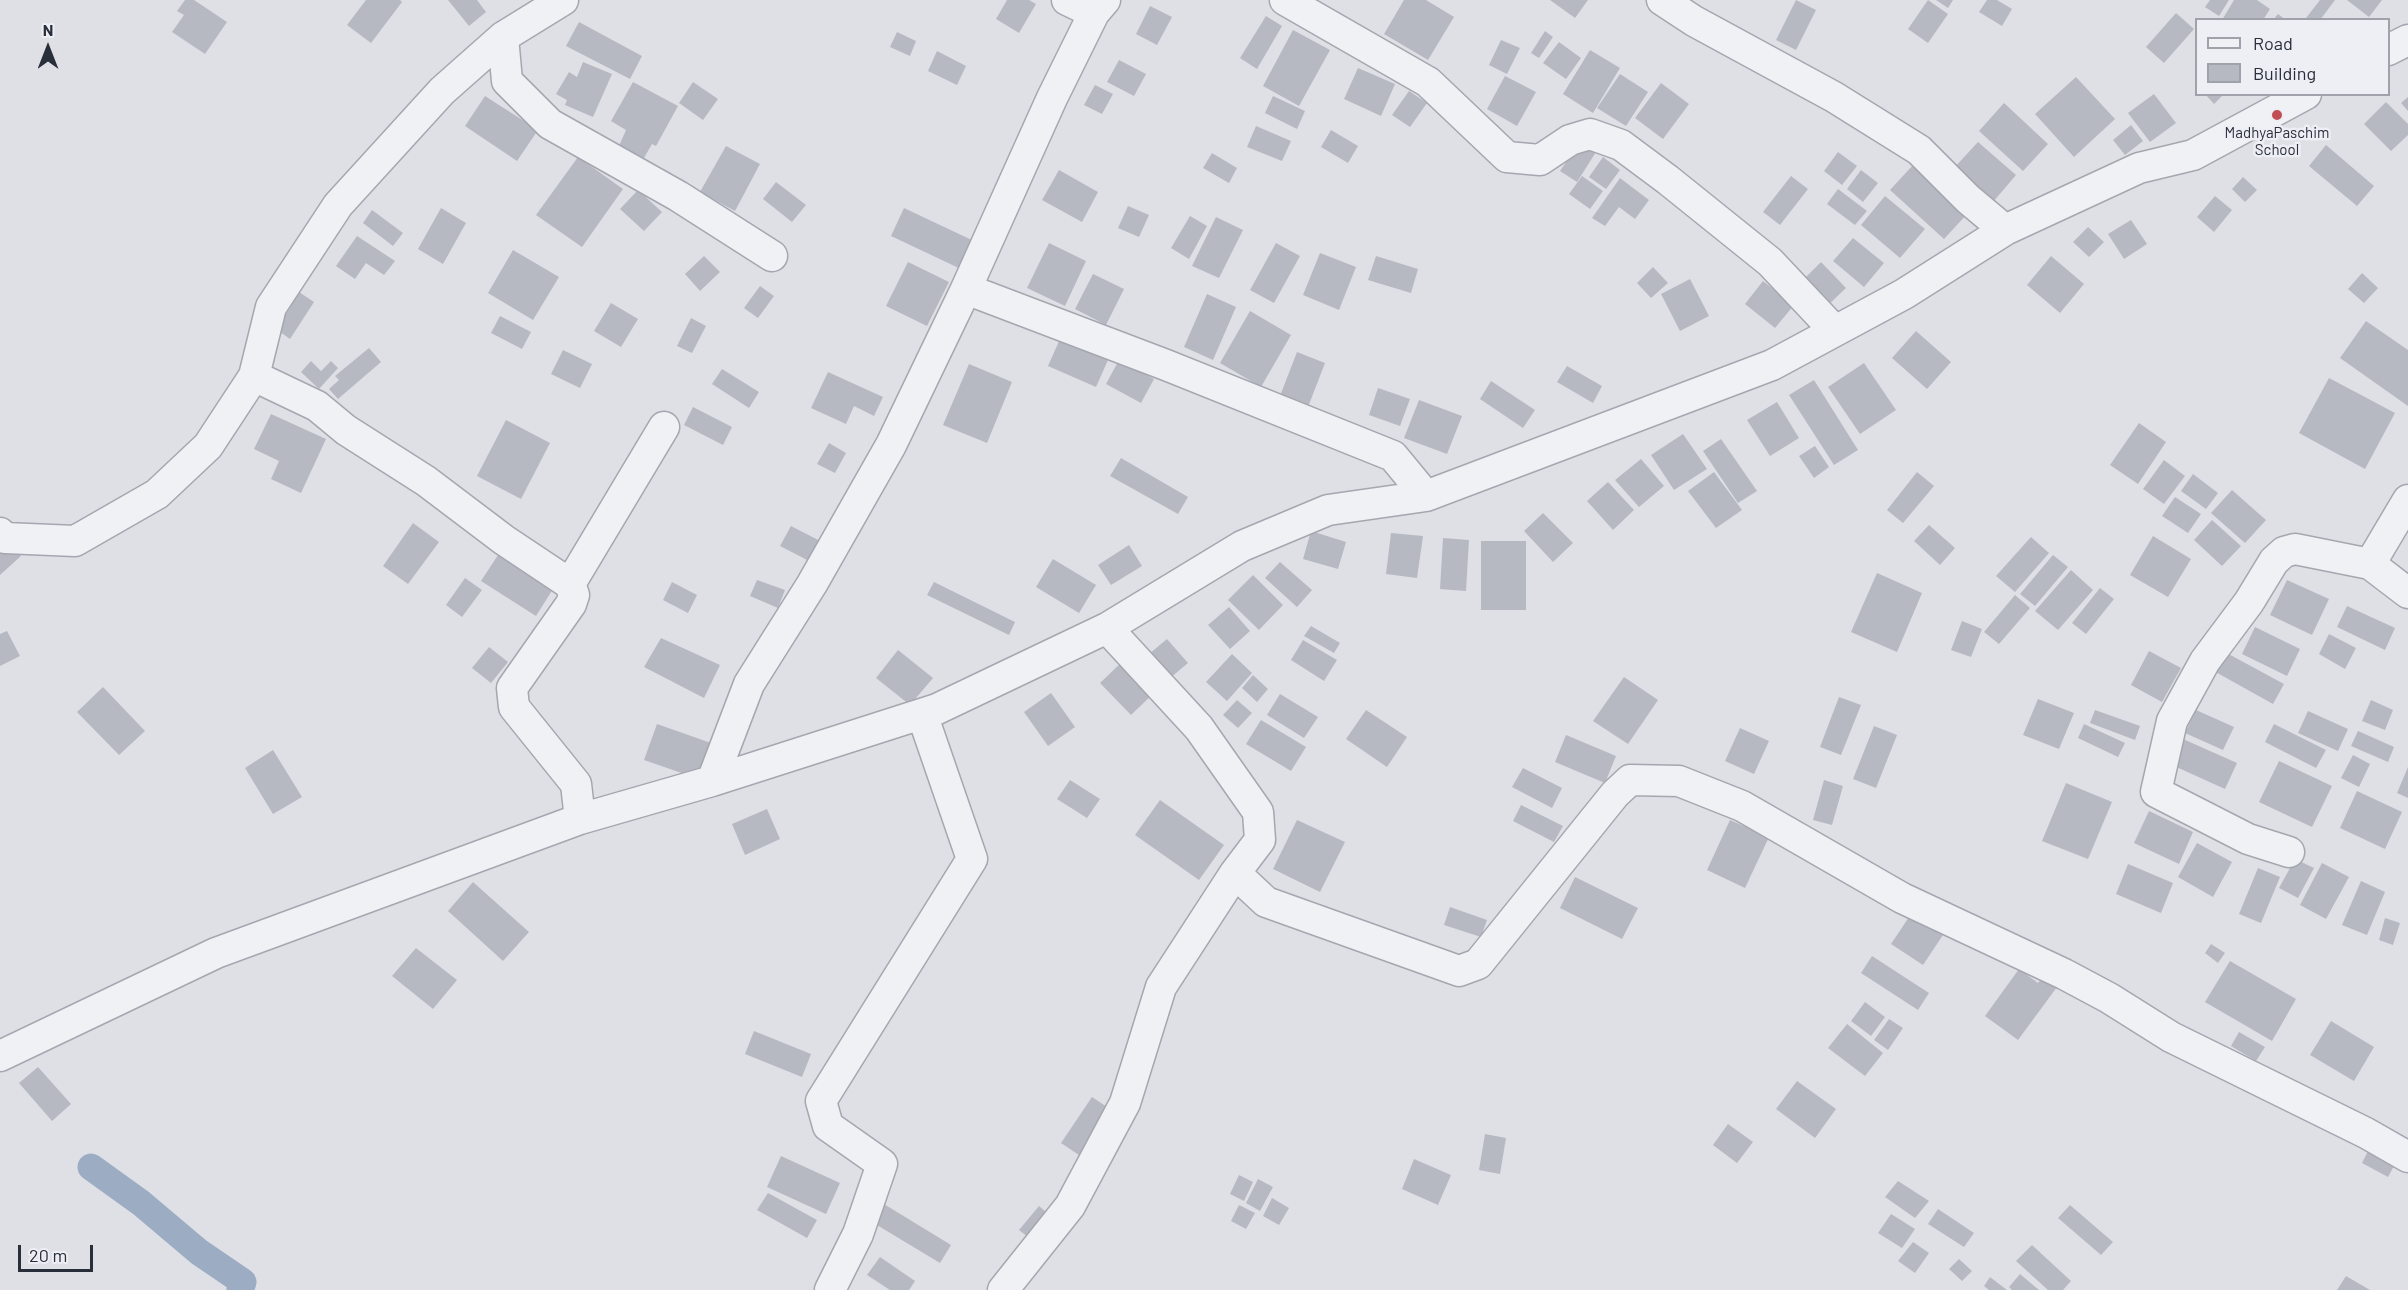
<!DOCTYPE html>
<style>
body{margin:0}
#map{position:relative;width:2408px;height:1290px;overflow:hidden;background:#dee0e6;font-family:Barlow,sans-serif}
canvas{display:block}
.legend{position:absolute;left:2195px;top:18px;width:195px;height:78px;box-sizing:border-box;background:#edeff4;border:2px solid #9fa2aa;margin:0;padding:8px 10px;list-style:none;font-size:18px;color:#292e3b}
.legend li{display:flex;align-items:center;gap:12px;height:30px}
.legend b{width:30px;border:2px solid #9fa2aa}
.north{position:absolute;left:18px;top:18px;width:60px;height:60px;-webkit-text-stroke:4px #edeff4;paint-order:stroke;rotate:0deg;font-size:16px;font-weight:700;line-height:24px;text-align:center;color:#292e3b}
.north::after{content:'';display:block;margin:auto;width:21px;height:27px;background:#292e3b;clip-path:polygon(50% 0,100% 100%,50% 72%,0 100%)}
.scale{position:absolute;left:18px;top:1245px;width:75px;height:27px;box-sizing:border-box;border:3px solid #292e3b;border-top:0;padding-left:8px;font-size:18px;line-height:21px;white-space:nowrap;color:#292e3b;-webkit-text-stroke:4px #edeff4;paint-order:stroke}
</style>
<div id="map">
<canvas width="2408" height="1290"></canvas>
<ul class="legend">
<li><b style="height:8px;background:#f0f1f5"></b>Road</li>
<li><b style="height:16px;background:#b6b9c2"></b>Building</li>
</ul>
<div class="north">N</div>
<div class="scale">20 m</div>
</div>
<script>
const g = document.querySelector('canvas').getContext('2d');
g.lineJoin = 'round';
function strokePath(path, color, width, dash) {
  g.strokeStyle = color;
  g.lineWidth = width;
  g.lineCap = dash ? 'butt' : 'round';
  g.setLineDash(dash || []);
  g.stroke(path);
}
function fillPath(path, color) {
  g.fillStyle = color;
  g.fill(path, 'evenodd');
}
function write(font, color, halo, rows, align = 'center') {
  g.font = font + ' Barlow,sans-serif';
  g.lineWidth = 5;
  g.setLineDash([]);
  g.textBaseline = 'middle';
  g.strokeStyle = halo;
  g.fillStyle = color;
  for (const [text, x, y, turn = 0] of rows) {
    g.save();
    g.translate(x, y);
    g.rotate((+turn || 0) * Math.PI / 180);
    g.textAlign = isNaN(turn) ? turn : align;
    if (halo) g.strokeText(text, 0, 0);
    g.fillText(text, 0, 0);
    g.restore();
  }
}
const canal = new Path2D(`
 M91,1167l50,36 58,49 44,30 -3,8`);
const building = new Path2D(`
 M185,0h9l33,22 -22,32 -33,-22 12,-17 -7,-4z
 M366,0h34l2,2 -31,41 -24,-18z
 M448,0h29l9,12 -17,14z
 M1007,0h22l7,4 -17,29 -23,-14z
 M1404,0h22l28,17 -26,43 -44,-26z
 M1550,0h38l-13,18z
 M1796,0l20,10 -20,40 -20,-10z
 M1928,0l20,14 -20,29 -20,-14z
 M1936,0h17l-5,8z
 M1987,0h10l15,9 -10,17 -23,-14z
 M2210,0h19l-10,16 -14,-9z
 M2234,0h23l13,9 -7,11h-41z
 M2320,0h15l-15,20h-12l-2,-2z
 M2347,0h35l-13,17z
 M1150,6l22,11 -15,28 -21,-11z
 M2176,13l18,16 -30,34 -18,-16z
 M2278,14l8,6h-13z
 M1266,16l16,10 -25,43 -17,-11z
 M579,22l63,34 -12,23 -64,-33z
 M1293,30l37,20 -31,56 -36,-20z
 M1545,31l8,6 -14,21 -8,-5z
 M897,32l19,9 -6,15 -20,-9z
 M1501,40l19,8 -13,26 -18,-9z
 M1559,42l22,16 -15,21 -23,-16z
 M1590,50l30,18 -27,45 -30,-19z
 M937,51l29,15 -9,19 -29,-14z
 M1119,60l27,14 -12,22 -27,-14z
 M583,62l29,12 -19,43 -28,-12 2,-5 -11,-6 13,-22 8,5z
 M1358,68l37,16 -14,32 -37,-17z
 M1620,74l28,18 -22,34 -29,-18z
 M1505,76l31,16 -19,34 -30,-17z
 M2076,77l39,42 -41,38 -39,-43z
 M633,82l45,24 -22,40 -4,-2 -8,14 -25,-12 7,-16 -15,-9z
 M693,82l25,17 -15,21 -24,-17z
 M1661,83l28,21 -26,35 -28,-21z
 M1095,85l18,9 -11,20 -18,-9z
 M1409,91l18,12 -17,24 -18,-12z
 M2154,94l22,29 -26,19 -22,-29z
 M2205,94h19l-10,10z
 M485,96l53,34 -21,31 -52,-35z
 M1273,96l32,15 -8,18 -32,-16z
 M2408,97v14l-7,-8z
 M2386,102l22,22v11l-17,16 -27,-27z
 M2004,103l44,41 -25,27 -44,-40z
 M2131,125l12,16 -18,14 -12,-15z
 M1256,126l35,15 -9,20 -35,-14z
 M1331,130l27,16 -10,17 -27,-16z
 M1580,142l16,10 -19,30 -17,-11z
 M1978,142l38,33 -23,27 -39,-34z
 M2326,145l48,41 -17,20 -48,-40z
 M726,146l34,18 -25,47 -35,-19z
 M1838,152l19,14 -15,19 -18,-14z
 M1212,153l25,15 -8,15 -26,-15z
 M578,157l45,32 -41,58 -46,-32z
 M1603,157l17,13 -14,19 -17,-12z
 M1914,164l54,49 -24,26 -54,-49z
 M1059,170l39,22 -16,30 -40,-22z
 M1861,170l17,13 -15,19 -16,-13z
 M1582,176l21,15 -13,18 -21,-15z
 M1791,176l17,13 -28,36 -17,-13z
 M2243,177l14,13 -12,12 -13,-13z
 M1620,178l29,22 -14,19 -16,-12 -14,19 -13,-8z
 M776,182l30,23 -14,17 -29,-23z
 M1838,189l29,22 -12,14 -28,-21z
 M638,190l24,22 -18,19 -24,-22z
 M1885,196l40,33 -25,29 -39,-33z
 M2215,196l17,14 -18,22 -17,-15z
 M1128,206l21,9 -10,22 -21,-9z
 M441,208l25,15 -23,41 -25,-15z
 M904,208l72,34 -13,28 -72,-34z
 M372,210l31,23 -10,13 -30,-23z
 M1190,216l17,10 -18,33 -18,-11z
 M1216,217l27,13 -24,48 -27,-12z
 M2131,220l16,24 -23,15 -16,-25z
 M2088,227l16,15 -15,15 -16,-15z
 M357,236l38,25 -11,14 -18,-12 -11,16 -19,-13z
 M1853,238l31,25 -20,24 -31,-26z
 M1049,243l37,18 -21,45 -38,-18z
 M1276,243l24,13 -26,47 -24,-13z
 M513,250l46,27 -26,43 -45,-27z
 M1320,253l36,14 -17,43 -36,-15z
 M704,256l16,16 -20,19 -15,-17z
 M1376,256l42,13 -7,24 -43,-13z
 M2051,256l33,28 -24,29 -33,-28z
 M908,262l41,20 -22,44 -41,-20z
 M1821,262l25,26 -21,20 -25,-25z
 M1653,267l15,16 -17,15 -14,-15z
 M2362,273l16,15 -14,15 -16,-14z
 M1093,274l31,15 -18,36 -31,-16z
 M1690,279l19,37 -29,15 -19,-37z
 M1763,281l31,24 -19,23 -30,-24z
 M760,286l14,10 -16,22 -14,-10z
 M296,290l18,12 -24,37 -14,-10 14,-21 -3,-3z
 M1207,294l29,13 -23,53 -29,-13z
 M611,303l27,16 -17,28 -27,-16z
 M1250,311l41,24 -30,52 -41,-24z
 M500,316l31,16 -9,17 -31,-16z
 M691,318l15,8 -14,27 -15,-7z
 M2366,321l42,29v56l-68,-48z
 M1916,331l35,31 -24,27 -35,-31z
 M1060,339l48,21 -12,27 -48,-21z
 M369,348l12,14 -43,37 -9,-10 10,-9 -4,-4z
 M563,350l29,14 -12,24 -29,-14z
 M1297,352l28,11 -17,44 -28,-11z
 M1119,360l35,19 -13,24 -35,-19z
 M311,361l10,10 10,-10 7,7 -19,21 -18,-17z
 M1864,363l32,47 -36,24 -32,-47z
 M969,364l43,18 -25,61 -44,-18z
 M1567,366l35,20 -9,17 -36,-21z
 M722,369l37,23 -10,16 -37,-24z
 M828,372l55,25 -9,19 -20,-10 -8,18 -35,-16z
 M2329,378l66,35 -30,56 -66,-36z
 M1814,380l44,70 -24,15 -45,-70z
 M1491,381l44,29 -12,18 -43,-29z
 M1378,388l32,11 -10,27 -31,-11z
 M1419,400l43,16 -15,38 -43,-16z
 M1777,402l22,36 -29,18 -23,-36z
 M693,407l39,20 -9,18 -39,-20z
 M271,414l55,25 -25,54 -30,-14 8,-18 -25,-12z
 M506,420l44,23 -29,56 -44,-23z
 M2139,423l27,19 -28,42 -28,-19z
 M1683,434l24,35 -33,21 -23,-35z
 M1721,439l36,52 -19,12 -35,-52z
 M829,443l17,10 -11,20 -18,-9z
 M1815,446l14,21 -15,11 -15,-22z
 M1121,458l67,39 -10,17 -68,-38z
 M1641,459l23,27 -25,21 -24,-27z
 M2164,460l21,16 -21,28 -21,-15z
 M1714,472l28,38 -26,18 -28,-37z
 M1917,472l17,14 -31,37 -16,-13z
 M2193,474l25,19 -12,16 -25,-18z
 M1608,482l26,28 -21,20 -26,-29z
 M2232,490l34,30 -21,23 -34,-30z
 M2175,497l26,17 -13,19 -26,-17z
 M1543,513l30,30 -20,19 -29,-31z
 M2212,520l29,26 -19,20 -28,-26z
 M413,523l26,19 -31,42 -25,-18z
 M1929,525l26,23 -15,17 -26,-24z
 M791,526l33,17 -11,20 -33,-17z
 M1311,531l35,11 -8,27 -35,-10z
 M1391,533l32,3 -6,42 -31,-4z
 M0,534l21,22 -21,19z
 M2153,536l38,23 -23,38 -38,-22z
 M2031,537l18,16 -34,39 -19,-16z
 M1443,538l26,2 -3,51 -26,-2z
 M1481,541h45v69h-45z
 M1129,545l13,21 -31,19 -13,-20z
 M498,555l55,34 -17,27 -55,-35z
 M2053,555l15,12 -33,39 -15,-12z
 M1053,559l43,26 -17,28 -43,-26z
 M1280,562l32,28 -15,17 -32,-29z
 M2071,570l22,20 -35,40 -23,-19z
 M1877,573l45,20 -25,59 -46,-20z
 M1253,575l30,30 -24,25 -31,-30z
 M465,578l17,12 -20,27 -16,-12z
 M757,580l28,10 -7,18 -28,-12z
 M2287,580l42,19 -17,36 -42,-20z
 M672,582l25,13 -9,18 -25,-13z
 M934,582l81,40 -6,13 -82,-40z
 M2100,588l14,11 -28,35 -14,-11z
 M2015,595l15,13 -31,36 -15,-12z
 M2347,606l48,22 -10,22 -48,-23z
 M1229,607l21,24 -20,18 -22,-24z
 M1962,621l20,8 -11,28 -20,-7z
 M1311,626l29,17 -6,10 -30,-17z
 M2255,627l45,22 -13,27 -45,-22z
 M7,631l13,25 -20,10v-32z
 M2329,634l27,14 -11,21 -26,-15z
 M661,638l59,27 -16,33 -60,-31z
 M1167,639l21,24 -19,16 -20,-25z
 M1303,640l34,20 -13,21 -33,-21z
 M489,647l19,15 -17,21 -19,-15z
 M898,650l35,28 -23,27 -34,-27z
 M2149,651l32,17 -19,34 -31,-17z
 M2223,651l61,33 -11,20 -61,-34z
 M1232,654l20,19 -25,28 -21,-19z
 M1124,660l31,32 -24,23 -31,-32z
 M1253,675l15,14 -11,13 -15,-14z
 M1624,677l34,23 -30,44 -35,-23z
 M103,687l42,44 -26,24 -42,-43z
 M1051,693l24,34 -27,19 -24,-34z
 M1280,694l38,23 -14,21 -37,-23z
 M1839,697l22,8 -20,50 -21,-8z
 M2038,699l36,14 -15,36 -36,-14z
 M1237,700l15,13 -14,15 -15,-13z
 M2371,700l22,10 -8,20 -23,-9z
 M1366,710l41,27 -20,30 -41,-28z
 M2095,710l45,16 -5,14 -45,-17z
 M2196,710l38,17 -11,23 -38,-17z
 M2308,711l40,18 -10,22 -40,-18z
 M1261,720l45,27 -15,24 -45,-27z
 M657,724l54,19 -12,36 -55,-19z
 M2084,724l41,19 -7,14 -40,-19z
 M2274,724l52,26 -10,18 -51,-26z
 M1874,726l23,9 -21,53 -23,-9z
 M1740,728l29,13 -15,33 -29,-13z
 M2358,731l36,16 -6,15 -37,-16z
 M1566,735l50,21 -11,27 -50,-21z
 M2183,739l54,24 -12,26 -53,-24z
 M273,750l29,47 -29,17 -28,-46z
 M2353,755l17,9 -11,23 -18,-9z
 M2279,761l53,25 -20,41 -53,-25z
 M2408,767v31l-11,-5z
 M1523,768l39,20 -10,20 -40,-21z
 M1070,780l30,19 -13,19 -30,-19z
 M1824,780l19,6 -11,39 -19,-5z
 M2066,783l46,19 -24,57 -46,-18z
 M2357,791l45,21 -17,37 -45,-21z
 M1160,800l64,45 -25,35 -64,-45z
 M1521,805l42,21 -9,16 -41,-21z
 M767,809l13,30 -35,16 -13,-31z
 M2149,811l44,21 -14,32 -45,-21z
 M1297,820l48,22 -25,50 -47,-23z
 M1730,820l39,17 -24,51 -38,-18z
 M2197,843l35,19 -19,35 -35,-20z
 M2295,859l19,9 -16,30 -19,-10z
 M2322,863l27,14 -23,42 -26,-14z
 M2128,864l45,19 -12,30 -45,-19z
 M2258,868l22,9 -19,46 -22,-9z
 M1575,877l63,31 -16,31 -62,-31z
 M2361,881l24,11 -18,43 -25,-10z
 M473,882l56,50 -26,29 -55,-50z
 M1450,907l37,13 -6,17 -37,-12z
 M1913,911l32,21 -22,33 -32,-21z
 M2385,918l15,5 -7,22 -14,-5z
 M2211,944l14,9 -7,10 -13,-10z
 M416,948l41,32 -24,29 -41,-33z
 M1872,956l57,37 -11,17 -57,-37z
 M2230,961l66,38 -24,42 -67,-39z
 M2019,969l19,14 5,-6 14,10 -39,53 -33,-24z
 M1865,1002l20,15 -14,19 -20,-15z
 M1889,1019l14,9 -15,22 -14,-10z
 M2331,1021l43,26 -20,34 -44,-26z
 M1847,1024l36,29 -18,23 -37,-28z
 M754,1031l57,23 -9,23 -57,-23z
 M2239,1032l26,15 -9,14 -25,-15z
 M38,1067l33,37 -19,17 -33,-38z
 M1797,1081l39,28 -21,29 -39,-29z
 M1092,1097l24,16 -31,46 -24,-16z
 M1728,1124l25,18 -16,21 -24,-18z
 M1485,1134l21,4 -6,36 -21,-4z
 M2369,1149l26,15 -7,13 -26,-14z
 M781,1156l59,27 -14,31 -59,-27z
 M1414,1159l37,16 -13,30 -36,-16z
 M1239,1175l14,7 -9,19 -14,-7z
 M1258,1179l15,8 -13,24 -14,-8z
 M1898,1181l31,20 -14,17 -30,-21z
 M768,1193l49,27 -10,18 -50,-28z
 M1272,1198l17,10 -10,17 -16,-9z
 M879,1201l72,44 -11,18 -73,-44z
 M1239,1205l16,8 -9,16 -15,-8z
 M2070,1205l43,37 -12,13 -43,-37z
 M1039,1206l13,11 -19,24 -14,-11z
 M1938,1209l36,24 -10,14 -36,-23z
 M1891,1214l24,15 -13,19 -24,-15z
 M1913,1242l16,11 -14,20 -17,-12z
 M2032,1245l39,36 -8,9h-15l-32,-29z
 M880,1257l35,24 -6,9h-19l-23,-15z
 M1959,1259l13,12 -10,10 -13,-12z
 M2020,1274l19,16h-27l-3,-3z
 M2346,1276l24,14h-33z
 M1990,1277l17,13h-18l-5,-4z`);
const street = new Path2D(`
 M1067,0l27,13
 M1285,0l143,82 79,75 33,3 30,-20 20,-6 31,11 47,35 102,82 65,69
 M1662,0l32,21 140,76 85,53 49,49 37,31
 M503,37l4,44 43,43 128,72 94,60
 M2388,50l20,-10
 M966,289l200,76 227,91 33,40
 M254,376l63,30 29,24 80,51 78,59 66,44 4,11 -3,9 -59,84 2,19 62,77 4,35
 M0,533l5,5 70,3 82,-47 51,-48 46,-70 17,-69 67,-102 104,-114 61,-54 60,-37
 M2370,564l38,-64
 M570,584l94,-157
 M712,781l37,-97 63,-100 79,-139 75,-156 86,-191 42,-85 11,-13
 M2289,852l-41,-13 -92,-47 16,-71 33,-60 44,-59 25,-41 10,-9 11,-3 75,15 38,29
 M1235,873l31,29 193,69 19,-7 137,-170 15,-14 49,1 63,25 160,92 162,76 45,24 62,39 195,96 42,24
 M0,1056l216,-103 364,-134 132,-38 225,-72 170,-81 135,-82 86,-36 98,-14 346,-131 132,-71 101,-64 134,-62 54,-13 113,-61
 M830,1290l28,-56 24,-70 -54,-38 -7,-25 151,-242 -50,-145
 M1003,1290l67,-84 55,-103 36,-116 74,-114 25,-33 -2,-28 -59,-84 -92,-100`);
const markers = [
 [2277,115,6,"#c14d55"]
];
const poiNames = [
 ["MadhyaPaschim",2277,133],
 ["School",2277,150]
];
strokePath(canal, '#9cacc3', 27);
fillPath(building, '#b6b9c2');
strokePath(street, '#a4a7af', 33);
strokePath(street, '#f0f1f5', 30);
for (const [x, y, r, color] of markers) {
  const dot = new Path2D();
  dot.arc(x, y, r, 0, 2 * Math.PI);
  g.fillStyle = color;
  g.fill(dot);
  strokePath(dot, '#edeff4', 2);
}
write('15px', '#292e3b', '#edeff4', poiNames);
</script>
